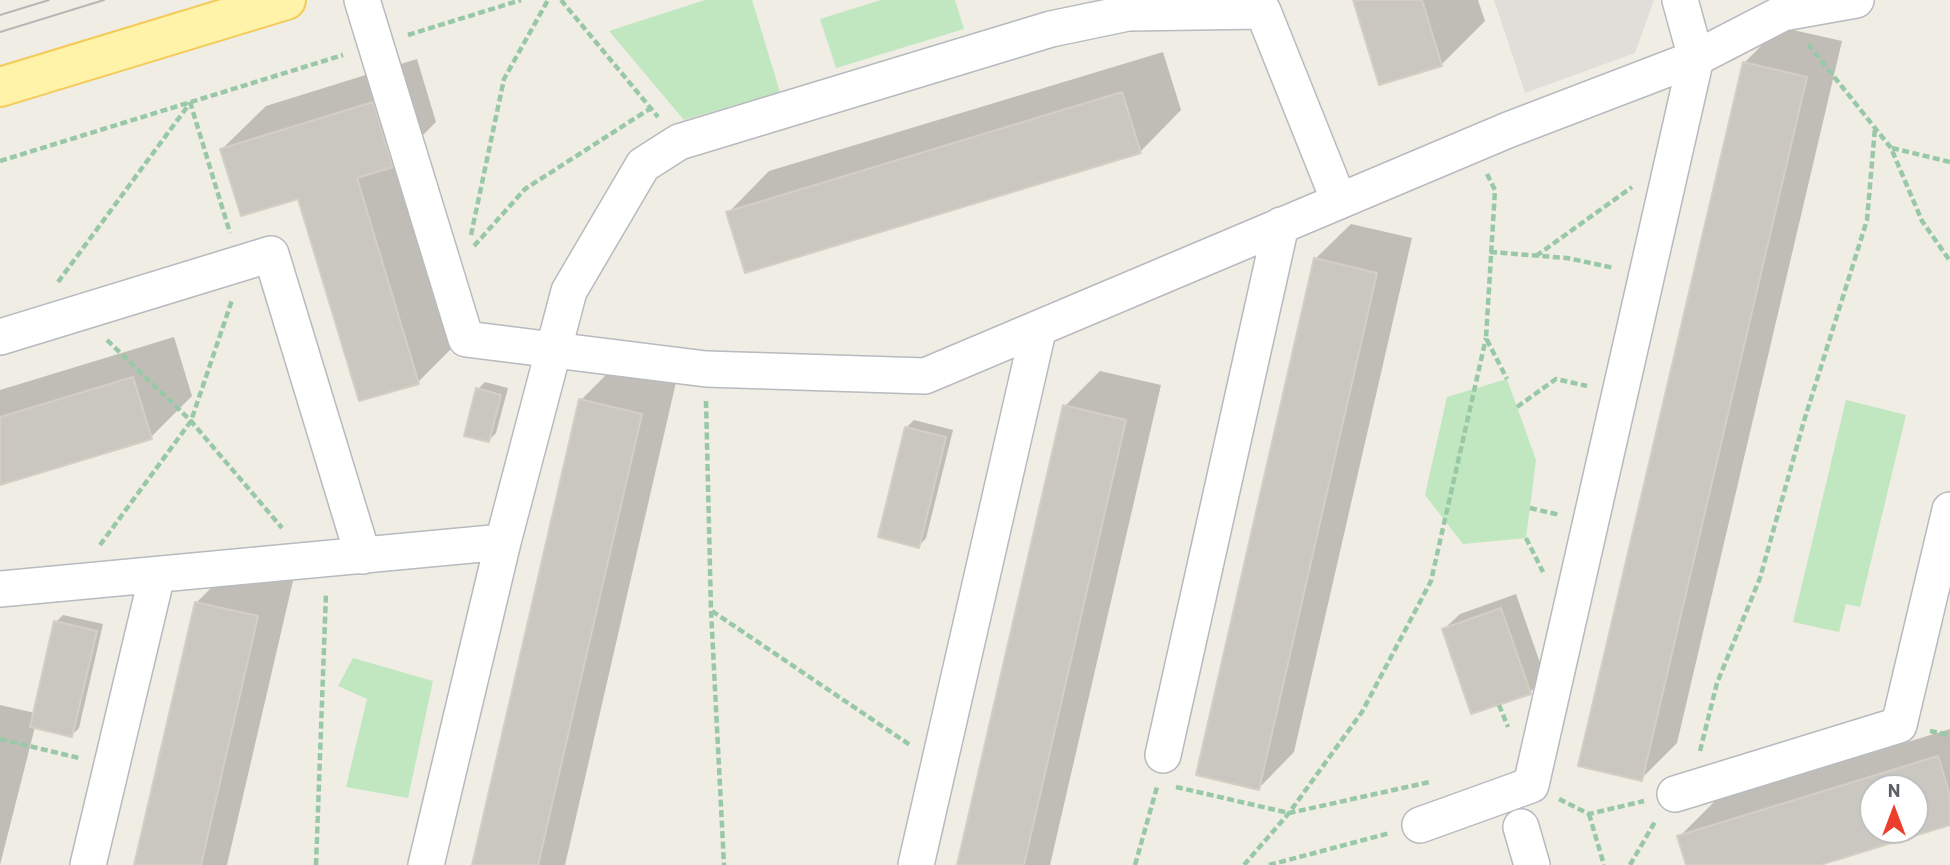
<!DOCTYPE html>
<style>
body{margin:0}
#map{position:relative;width:1950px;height:865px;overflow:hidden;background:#efede4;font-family:Barlow,sans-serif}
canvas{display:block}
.north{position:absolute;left:1859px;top:774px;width:70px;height:70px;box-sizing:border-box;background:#fff;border:2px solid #bebfc1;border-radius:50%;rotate:0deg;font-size:19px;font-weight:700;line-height:28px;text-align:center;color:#5c6065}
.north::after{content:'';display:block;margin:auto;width:24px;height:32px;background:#ed3e2c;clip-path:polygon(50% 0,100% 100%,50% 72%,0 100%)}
</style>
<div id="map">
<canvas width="1950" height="865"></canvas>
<div class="north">N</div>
</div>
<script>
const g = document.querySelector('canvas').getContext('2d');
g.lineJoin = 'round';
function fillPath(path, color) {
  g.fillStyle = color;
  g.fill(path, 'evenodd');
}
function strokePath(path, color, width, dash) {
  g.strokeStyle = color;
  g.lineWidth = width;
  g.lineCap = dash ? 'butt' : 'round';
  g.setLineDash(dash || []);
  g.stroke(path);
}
const industrial = new Path2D(`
 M1494,0h160l-19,53 -110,40z`);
const green = new Path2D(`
 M705,0h47l28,92 -96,28 -75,-89z
 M881,0h74l9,29 -128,39 -16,-49z
 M1507,379l29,81 -10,78 -63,6 -38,-49 22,-98z
 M1846,400l60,15 -46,192 -14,-3 -7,28 -46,-10z
 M353,658l80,23 -25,117 -62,-11 21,-88 -29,-13z`);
const shadow = new Path2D(`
 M1355,0h123l7,21 -44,44z
 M1780,27l62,14 -165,702 -36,36 104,-717z
 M1163,52l18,58 -41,42 -412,61 41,-42z
 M417,59l19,63 -30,30 56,186 -44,44 -119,-185 -77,-48 44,-43z
 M1351,224l61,14 -118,514 -35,36 56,-529z
 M174,337l18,59 -41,41 -151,46v-93z
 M616,365l61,13 -112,487h-92l108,-465z
 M1100,371l61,14 -111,480h-91l106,-459z
 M485,382l23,6 -12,45 -7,7 -11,-51z
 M914,420l39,10 -27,108 -7,8 -13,-118z
 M232,567l61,14 -66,284h-91l60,-262z
 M1516,594l29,83 -15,15 -86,-63 16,-15z
 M63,615l40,9 -24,104 -7,7 -37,-8 -35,138v-160l35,8 21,-91z
 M1950,729v94l-136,42h-126l-9,-28 36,-36zM1873,788h42v42h-42z`);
const building = new Path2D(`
 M1353,0h69l20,66 -63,19z
 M1743,62l64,15 -165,704 -64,-15z
 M1122,92l19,61 -396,120 -19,-61z
 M373,102l20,65 -36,11 62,206 -60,17 -61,-202 -57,17 -21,-67z
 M1314,258l63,15 -118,517 -63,-15z
 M133,377l19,62 -152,46v-68z
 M476,388l25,7 -12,47 -25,-6z
 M579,399l63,15 -104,451h-66z
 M1063,405l63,15 -102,445h-67z
 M905,427l41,10 -27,111 -41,-11z
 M195,602l63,14 -57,249h-67z
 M1501,608l30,86 -60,20 -29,-85z
 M54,621l43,10 -25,106 -42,-10z
 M1938,756l12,40v29l-130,40h-134l-9,-29zM1873,788h42v42h-42z`);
const path = new Path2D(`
 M561,0l97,117
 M408,35l113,-35
 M1808,44l83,104 31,73 28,40
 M190,102l40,131
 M1892,148l58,14
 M0,161l343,-106
 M1487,174l8,16 -9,148 21,41
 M471,235l33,-156 44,-79
 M474,246l51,-57 126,-81
 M1490,252l77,6 47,10
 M1536,256l96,-69
 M58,282l132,-179
 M107,340l84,81 91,107
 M706,401l5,209 13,255
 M1517,407l39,-28 31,7
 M1530,508l30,7
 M1526,538l17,34
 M100,545l91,-124 41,-121
 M712,611l198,134
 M1499,705l9,22
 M1930,731l20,4
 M0,739l79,19
 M1700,751l17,-68 43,-105 44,-157 63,-201 8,-92
 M1176,787l113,26 141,-31
 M1559,799l30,15 55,-13
 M1589,814l15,51
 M316,865l10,-272
 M1135,865l22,-78
 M1244,865l45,-52 73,-101 69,-131 55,-243
 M1269,865l121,-32
 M1630,865l26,-45`);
const minor = new Path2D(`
 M362,0l104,339 240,30 219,7 583,-246 188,-72 87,-45 73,-13
 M0,337l271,-83 92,302
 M0,589l503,-47
 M1163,755l118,-530
 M1675,794l224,-69 51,-215
 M1420,825l111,-40 165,-727 -16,-58
 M1521,827l11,38
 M88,865l69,-290
 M426,865l77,-323 66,-251 74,-126 36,-23 372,-113 77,-16 135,-2 76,190
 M916,865l122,-534`);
const major = new Path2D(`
 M0,87l286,-87`);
const tram = new Path2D(`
 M0,15l49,-15
 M0,32l104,-32`);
fillPath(industrial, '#e0ded8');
fillPath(green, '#c0e7c0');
fillPath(shadow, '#0003');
fillPath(building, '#cac7c1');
strokePath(building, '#d4cfc2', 2);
strokePath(minor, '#b7babe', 38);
strokePath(major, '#f4cb57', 42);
strokePath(path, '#99c8a7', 4.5, [7, 3.5]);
strokePath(minor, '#fff', 35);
strokePath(major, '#fff2a9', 38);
strokePath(tram, '#b5b6b6', 2);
</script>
